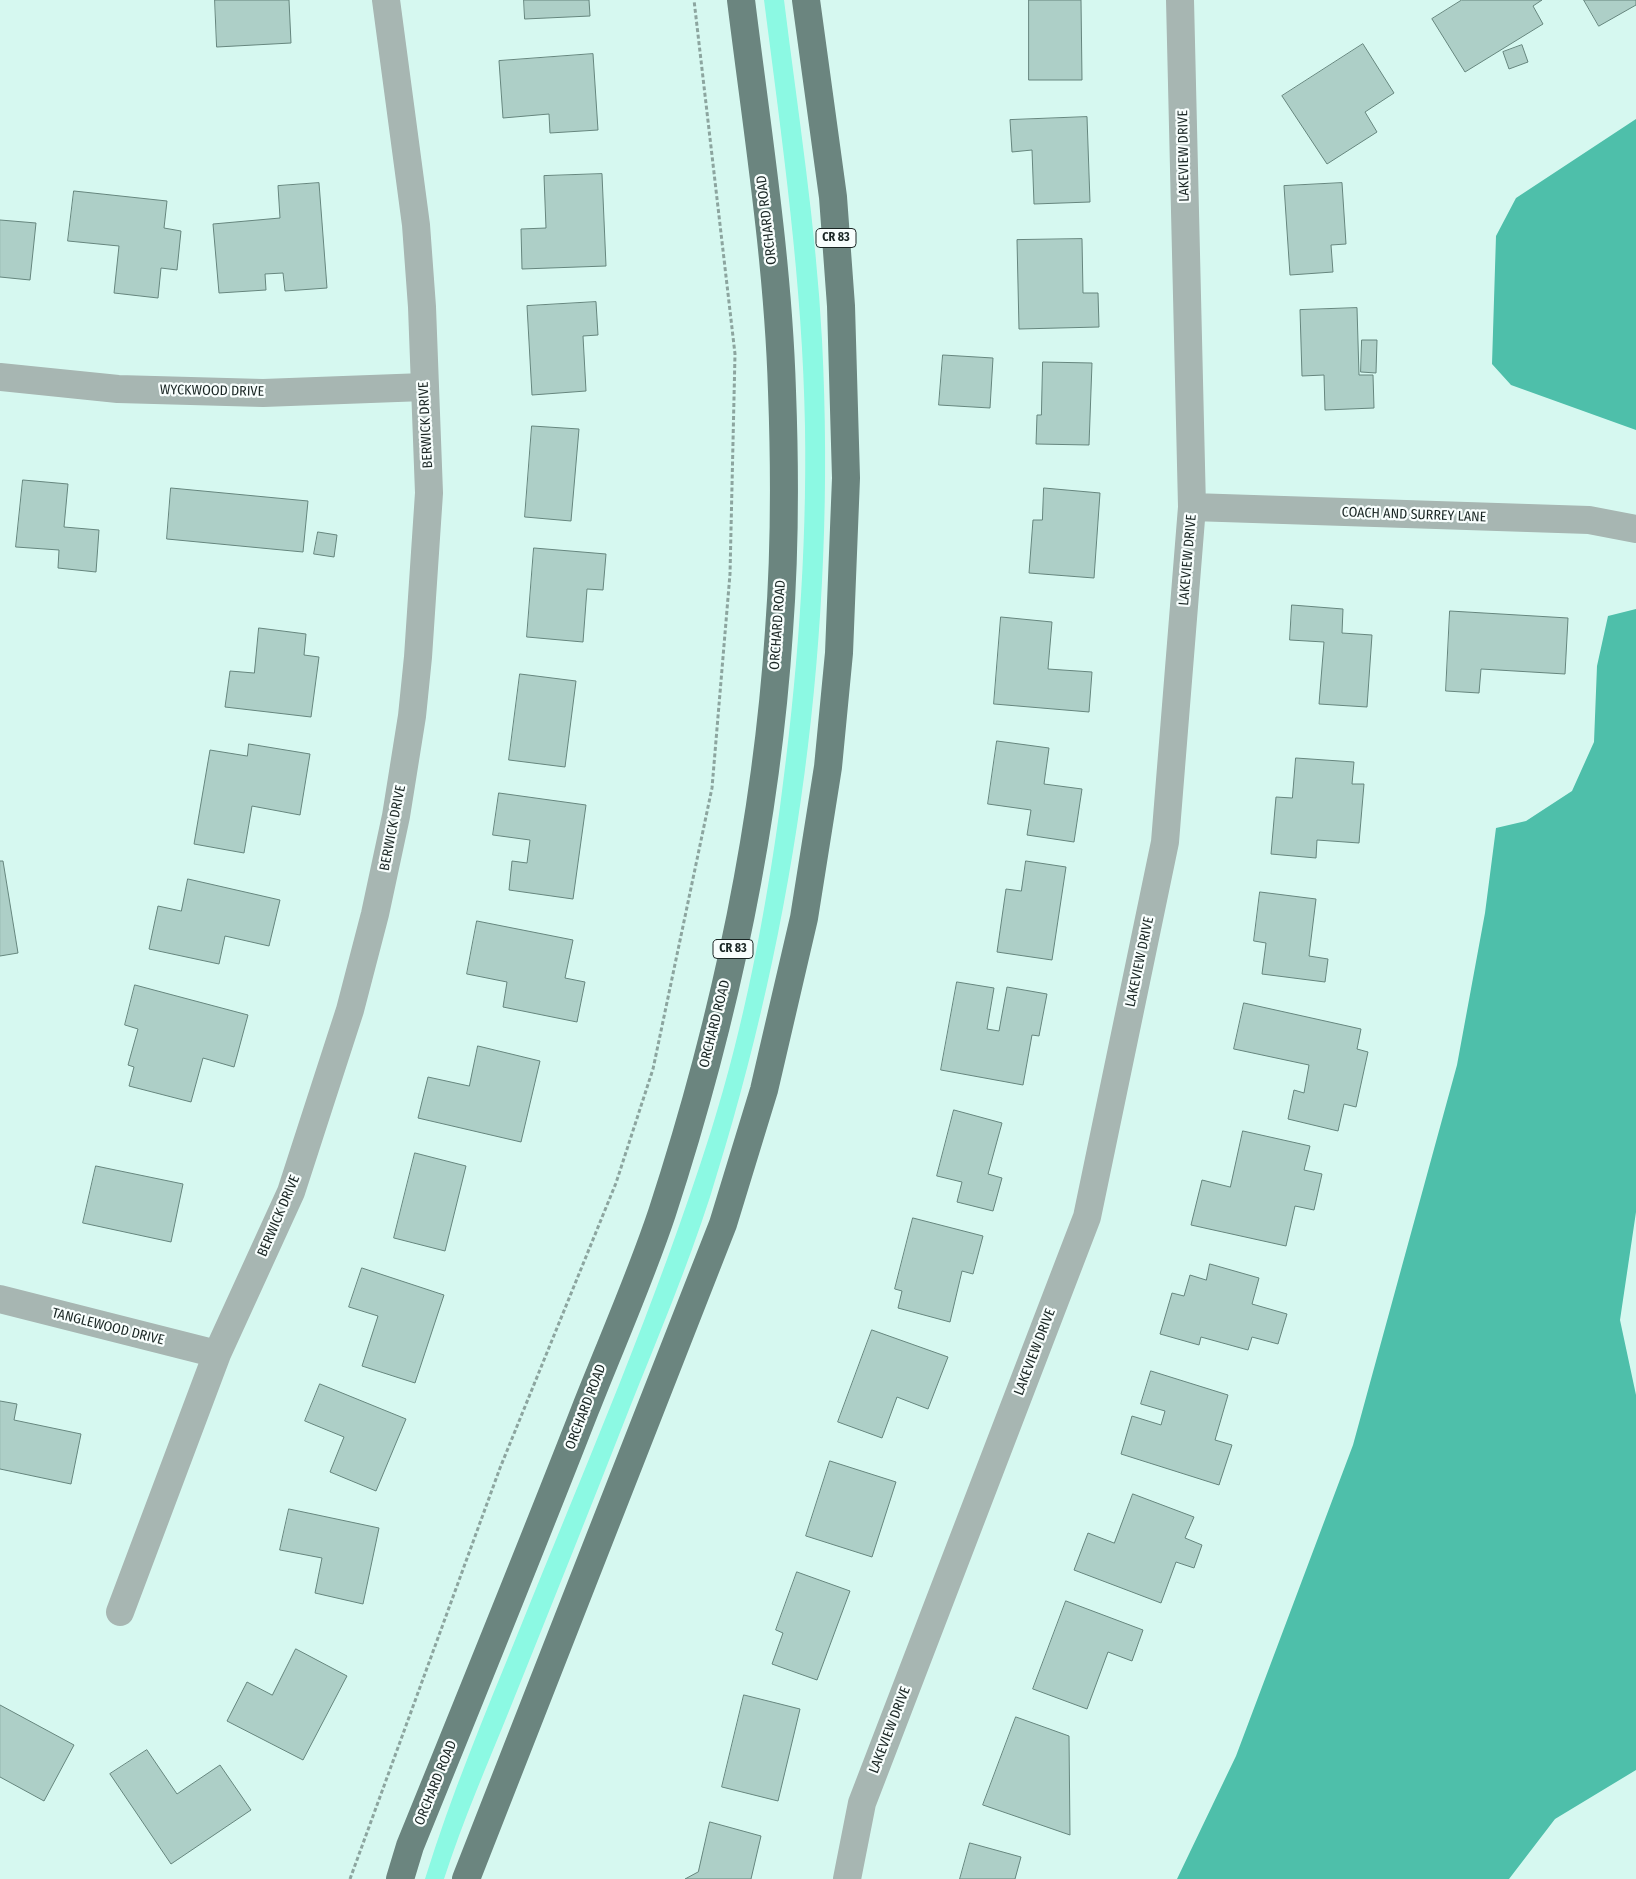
<!DOCTYPE html>
<style>
body{margin:0}
canvas{display:block;background:#d6f8f0}
</style>
<canvas width="1636" height="1879"></canvas>
<script>
const g = document.querySelector('canvas').getContext('2d');
g.lineJoin = 'round';
function fillPath(path, color) {
  g.fillStyle = color;
  g.fill(path, 'evenodd');
}
function strokePath(path, color, width, dash) {
  g.strokeStyle = color;
  g.lineWidth = width;
  g.lineCap = dash ? 'butt' : 'round';
  g.setLineDash(dash || []);
  g.stroke(path);
}
function write(font, color, halo, rows, align = 'center') {
  g.font = font + ' "Fira Sans Condensed",sans-serif';
  g.lineWidth = 4.5;
  g.setLineDash([]);
  g.textBaseline = 'middle';
  g.strokeStyle = halo;
  g.fillStyle = color;
  for (const [text, x, y, turn = 0] of rows) {
    g.save();
    g.translate(x, y);
    g.rotate((+turn || 0) * Math.PI / 180);
    g.textAlign = isNaN(turn) ? turn : align;
    if (halo) g.strokeText(text, 0, 0);
    g.fillText(text, 0, 0);
    g.restore();
  }
}
const green = new Path2D(`
 M764,0h20c14,113 32,226 38,340 15,289 -24,581 -112,857 -23,71 -52,140 -80,210 -39,100 -79,199 -119,299 -23,57 -48,114 -67,173h-19c26,-84 60,-165 93,-246 67,-166 139,-331 193,-502 33,-105 54,-215 69,-324 17,-126 27,-253 25,-380 -2,-141 -23,-287 -41,-427z`);
const water = new Path2D(`
 M1636,119v311l-125,-45 -19,-21 4,-128 20,-38z
 M1636,609v603l-16,108 16,75v375l-81,49 -46,60h-332l59,-123 117,-311 104,-380 28,-152 11,-85 30,-7 46,-30 22,-49 3,-76 11,-50z`);
const building = new Path2D(`
 M215,0h74l2,43 -74,4z
 M524,0h65l1,16 -65,3z
 M1029,0h52l1,80h-53z
 M1462,0h80l-9,6 10,18 -78,48 -33,-53z
 M1584,0h52v5l-37,21z
 M1363,44l31,49 -29,19 12,20 -50,32 -45,-68z
 M1522,45l6,17 -19,7 -6,-17z
 M593,54l5,76 -48,3 -1,-19 -46,4 -4,-57z
 M1087,117l3,85 -56,2 -2,-54 -20,2 -2,-32z
 M602,174l4,92 -84,3 -1,-40 25,-1 -2,-52z
 M319,183l8,105 -42,3 -2,-18 -18,1 1,16 -47,3 -6,-69 67,-6 -2,-32z
 M1342,183l4,61 -15,1 2,27 -43,3 -6,-89z
 M74,191l93,10 -3,27 17,3 -4,39 -16,-2 -3,30 -44,-5 5,-47 -51,-5z
 M0,220l36,3 -6,57 -30,-3z
 M1082,239l1,54h15l1,34 -80,2 -2,-89z
 M596,302l2,33 -15,1 3,55 -54,4 -5,-89z
 M1357,308l2,67h14l1,33 -49,2 -1,-35 -22,1 -2,-66z
 M1362,340h15l-1,33 -15,-1z
 M943,355l50,3 -3,50 -51,-3z
 M1043,362l49,1 -3,82 -53,-1 1,-29h4z
 M532,426l47,3 -8,92 -46,-4z
 M23,480l45,4 -4,43 35,3 -3,42 -38,-4 1,-18 -43,-3z
 M171,488l137,13 -5,51 -136,-13z
 M1044,488l56,5 -6,85 -65,-5 4,-53h9z
 M318,532l19,3 -3,22 -20,-3z
 M534,548l72,6 -3,36 -16,-1 -4,53 -56,-5z
 M1292,605l51,4 -1,24 30,2 -5,72 -48,-3 5,-62 -34,-2z
 M1450,611l118,7 -3,56 -84,-5 -2,24 -33,-2z
 M1001,617l51,5 -4,47 44,3 -3,40 -95,-8z
 M259,628l47,6 -2,21 15,2 -8,60 -86,-10 5,-36 24,2z
 M520,674l56,7 -11,86 -56,-7z
 M997,741l52,7 -5,36 38,5 -8,53 -47,-7 4,-25 -43,-6z
 M249,744l61,10 -10,61 -48,-9 -8,47 -50,-9 16,-94 37,6z
 M1296,758l58,4 -2,22h12l-5,59 -42,-3 -1,18 -45,-4 5,-57 16,1z
 M499,793l87,12 -13,94 -64,-9 3,-29 15,2 3,-23 -37,-5z
 M0,861h3l15,92 -18,3z
 M1026,861l40,6 -14,93 -55,-8 9,-63 15,2z
 M188,879l92,21 -11,46 -44,-10 -6,28 -70,-15 9,-43 23,5z
 M1260,892l56,7 -7,57 19,3 -3,23 -63,-8 4,-31 -12,-2z
 M477,921l96,19 -8,38 20,4 -8,40 -74,-15 4,-25 -40,-8z
 M957,982l37,6 -7,41 12,2 8,-44 40,7 -8,42 -7,-1 -9,50 -82,-15z
 M135,985l113,30 -14,52 -31,-9 -12,44 -62,-16 5,-19 -6,-2 10,-36 -13,-4z
 M1244,1003l117,26 -4,20 11,3 -12,55 -12,-3 -6,27 -50,-12 6,-29 10,3 5,-28 -75,-16z
 M478,1046l62,15 -19,81 -103,-24 10,-41 41,9z
 M954,1110l48,13 -14,51 14,4 -9,33 -36,-9 5,-20 -25,-6z
 M1243,1131l67,15 -6,24 18,4 -8,36 -19,-4 -9,40 -95,-21 11,-45 28,7z
 M415,1153l51,13 -21,85 -51,-13z
 M96,1166l87,18 -12,58 -88,-19z
 M913,1218l70,18 -10,38 -11,-3 -12,51 -52,-14 4,-17 -7,-2z
 M1210,1264l49,14 -7,26 35,10 -9,30 -26,-7 -4,13 -47,-13 -2,8 -39,-11 12,-41 12,3 6,-21 16,5z
 M362,1268l82,27 -29,88 -53,-17 16,-50 -29,-9z
 M872,1330l76,27 -20,52 -31,-12 -15,41 -44,-16z
 M1151,1371l77,24 -13,45 17,5 -13,40 -98,-31 11,-38 29,9 4,-14 -24,-7z
 M320,1384l86,35 -30,72 -46,-19 14,-35 -39,-16z
 M0,1401l17,3 -3,16 67,14 -10,50 -71,-15z
 M830,1461l66,21 -24,75 -66,-21z
 M1133,1494l61,23 -9,21 17,7 -8,23 -18,-6 -15,41 -87,-33 14,-37 26,10z
 M289,1509l90,19 -16,76 -48,-11 7,-35 -42,-8z
 M797,1572l53,19 -33,89 -45,-16 11,-31 -7,-3z
 M1066,1601l77,29 -11,31 -24,-9 -21,57 -54,-20z
 M296,1649l51,27 -44,84 -76,-39 20,-39 25,13z
 M744,1695l56,14 -22,92 -56,-14z
 M0,1705l74,40 -30,56 -44,-24z
 M1016,1717l53,19 1,99 -87,-30z
 M147,1750l30,44 43,-29 31,45 -80,54 -61,-90z
 M710,1822l51,14 -10,43h-66l13,-7z
 M970,1843l51,14 -6,22h-55z`);
const path = new Path2D(`
 M350,1879l150,-411 116,-285 37,-114 59,-281 18,-214 5,-220 -41,-354`);
const minor = new Path2D(`
 M0,377l118,12 145,4 161,-6
 M1192,507l397,13 47,9
 M0,1299l217,55
 M120,1612l97,-258 74,-162 59,-182 25,-96 21,-98 16,-100 6,-59 11,-164 -7,-186 -6,-82 -30,-225
 M847,1879l15,-76 225,-586 78,-375 27,-335 -12,-507`);
const primary = new Path2D(`
 M400,1879l10,-33c59,-145 118,-290 175,-436 26,-66 55,-131 77,-197 61,-187 104,-385 117,-582 6,-79 6,-160 3,-240 -4,-131 -25,-261 -41,-391
 M466,1879l257,-655 41,-134 40,-172 24,-151 11,-114 7,-175 -5,-172 -8,-109 -27,-197`);
const shields = [
 [836,238,40],
 [733,949,40]
];
const shieldNames = [
 ["CR 83",836,238],
 ["CR 83",733,949]
];
const streetNames = [
 ["LAKEVIEW DRIVE",1184,156,-91],
 ["ORCHARD ROAD",767,220,-97],
 ["WYCKWOOD DRIVE",212,391,1],
 ["BERWICK DRIVE",426,425,-93],
 ["COACH AND SURREY LANE",1414,515,2],
 ["LAKEVIEW DRIVE",1188,560,-85],
 ["ORCHARD ROAD",778,625,-86],
 ["BERWICK DRIVE",393,828,-79],
 ["LAKEVIEW DRIVE",1140,962,-78],
 ["ORCHARD ROAD",715,1024,-76],
 ["BERWICK DRIVE",279,1216,-67],
 ["TANGLEWOOD DRIVE",108,1327,14],
 ["LAKEVIEW DRIVE",1035,1352,-69],
 ["ORCHARD ROAD",586,1407,-69],
 ["LAKEVIEW DRIVE",890,1730,-69],
 ["ORCHARD ROAD",436,1783,-68]
];
fillPath(green, '#8cf9e3');
fillPath(water, '#4ebfaa');
fillPath(building, '#adcfc7');
strokePath(building, '#66867e', 1);
strokePath(path, '#8ca59f', 3, [4, 2.5]);
strokePath(minor, '#a7b6b2', 28);
strokePath(primary, '#6b857f', 28);
for (const [x, y, w] of shields) {
  const box = new Path2D();
  box.roundRect(x - w / 2, y - 9.5, w, 19, 4);
  g.fillStyle = '#f8fefd';
  g.fill(box);
  strokePath(box, '#1a2624', 1);
}
write('bold 12px', '#1a2624', null, shieldNames);
write('14px', '#1a2624', '#f8fefd', streetNames);
</script>
